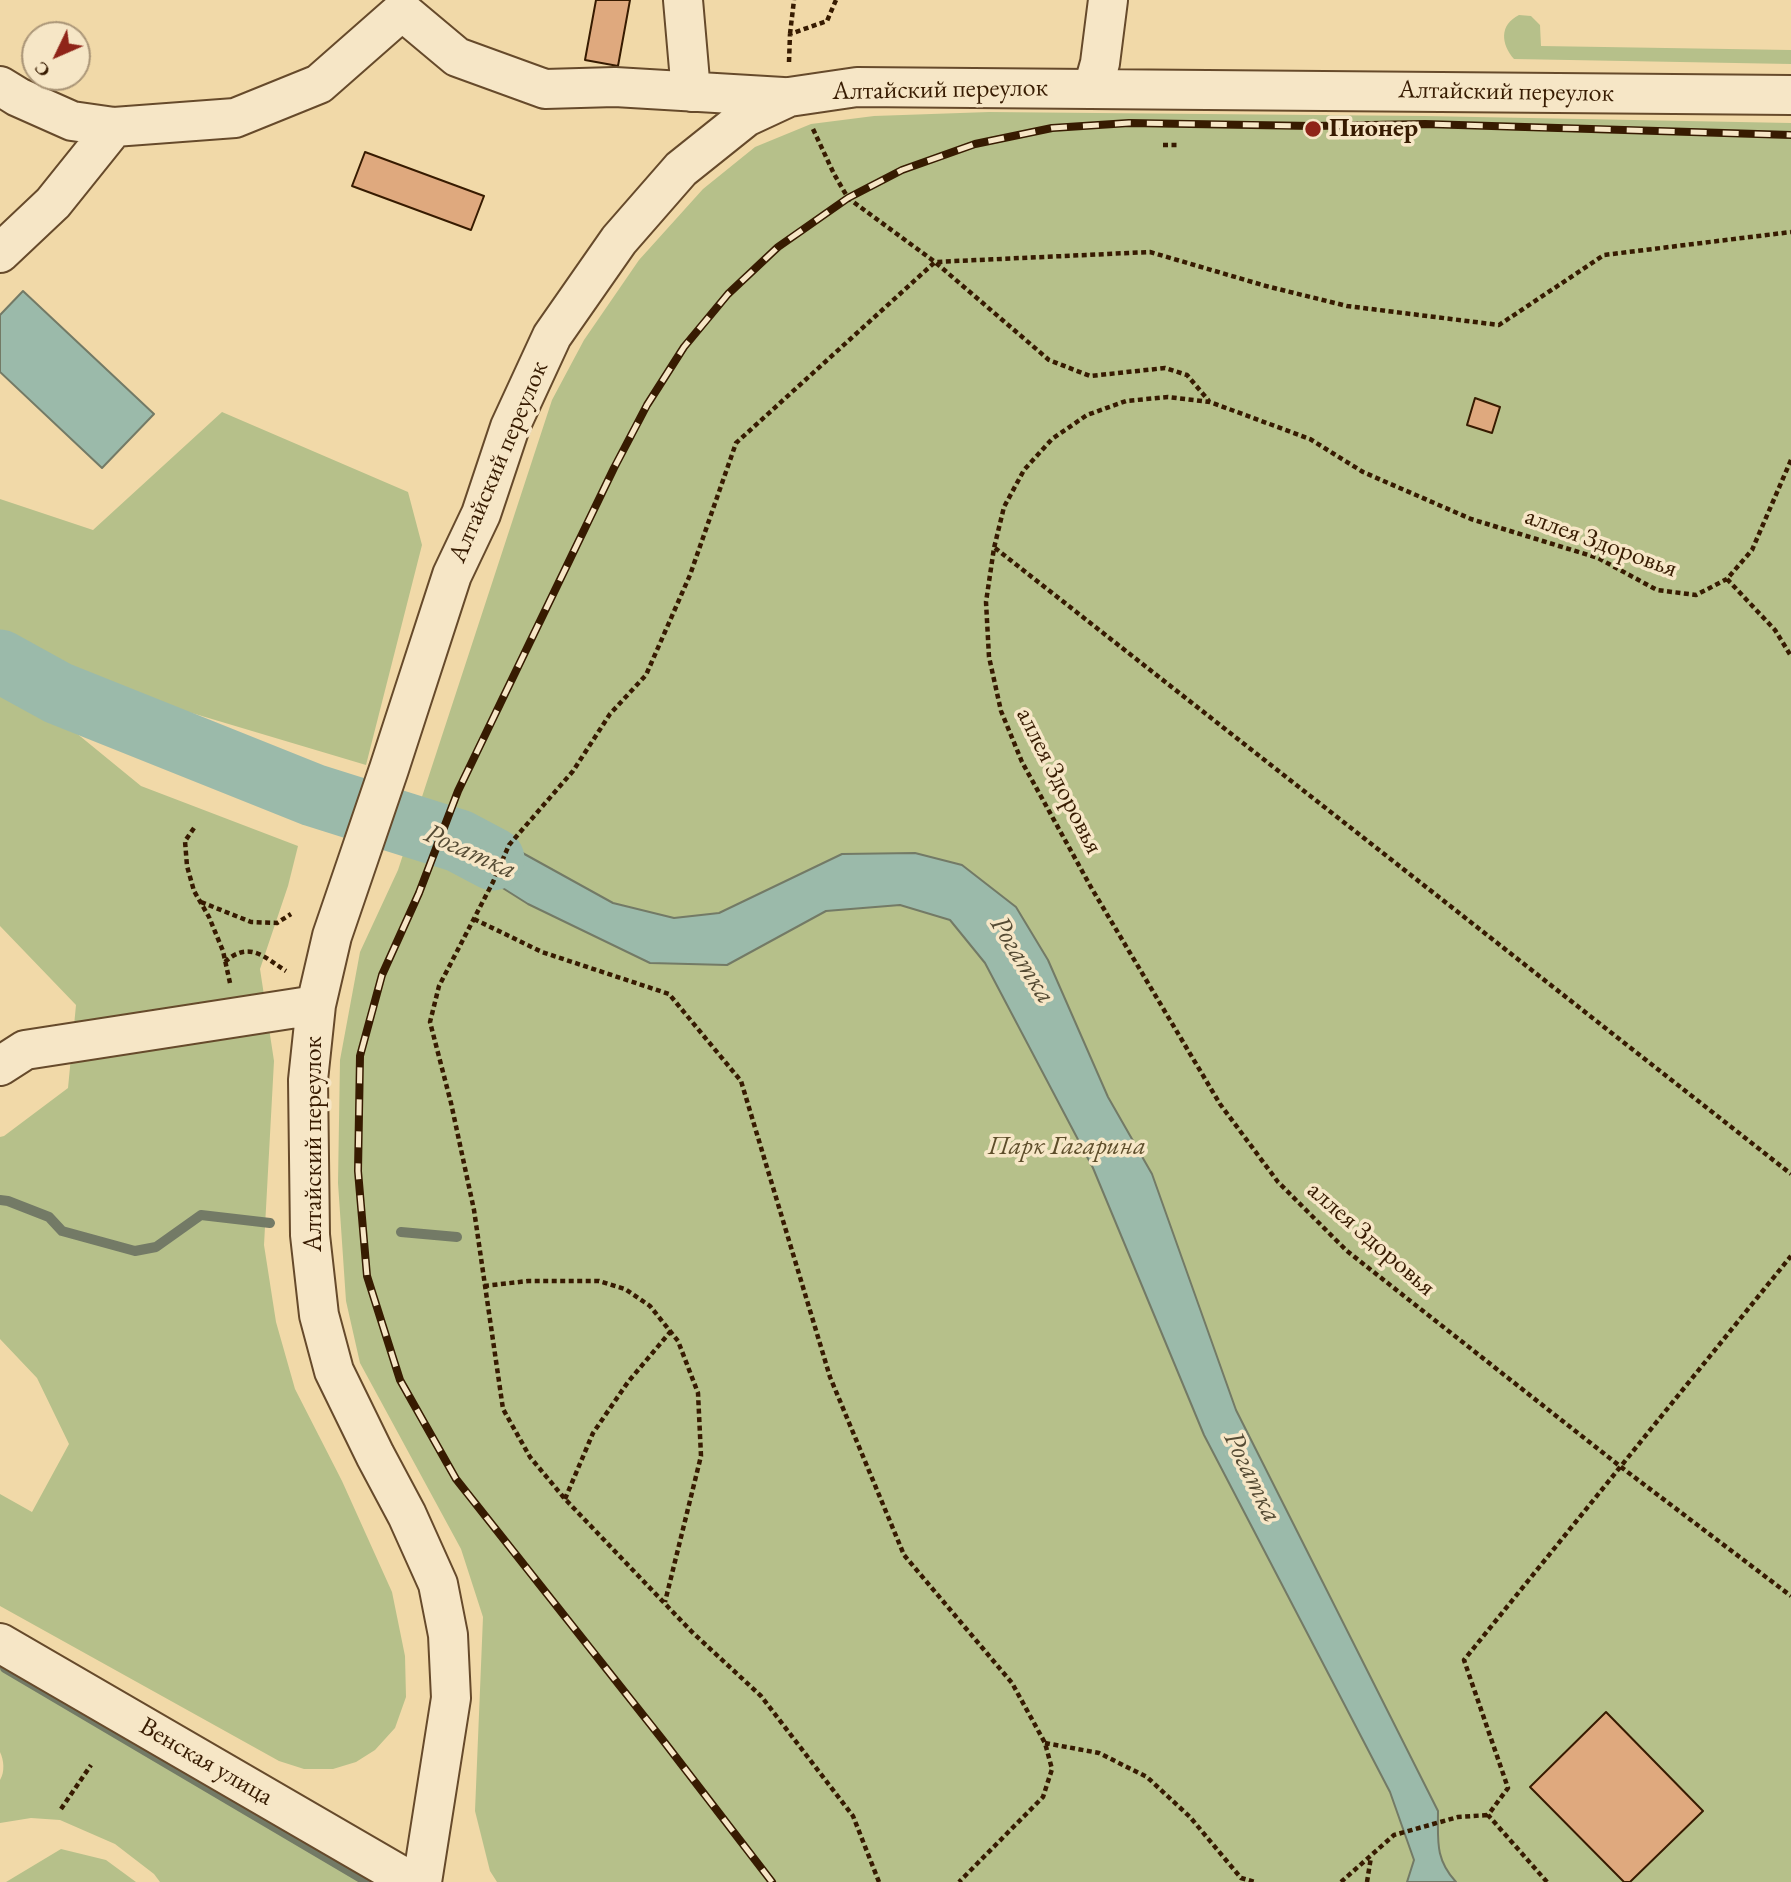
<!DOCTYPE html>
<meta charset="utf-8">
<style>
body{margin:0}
#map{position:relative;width:1791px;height:1882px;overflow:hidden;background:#f1d9a8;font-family:"EB Garamond",serif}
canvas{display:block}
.north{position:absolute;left:21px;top:21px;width:70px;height:70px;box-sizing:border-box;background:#f6e6c6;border:2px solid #aa9577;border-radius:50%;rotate:226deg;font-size:19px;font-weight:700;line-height:28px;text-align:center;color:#371b01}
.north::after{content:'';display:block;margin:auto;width:24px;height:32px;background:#8f2418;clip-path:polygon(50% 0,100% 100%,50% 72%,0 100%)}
</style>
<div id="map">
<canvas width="1791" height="1882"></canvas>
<div class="north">С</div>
</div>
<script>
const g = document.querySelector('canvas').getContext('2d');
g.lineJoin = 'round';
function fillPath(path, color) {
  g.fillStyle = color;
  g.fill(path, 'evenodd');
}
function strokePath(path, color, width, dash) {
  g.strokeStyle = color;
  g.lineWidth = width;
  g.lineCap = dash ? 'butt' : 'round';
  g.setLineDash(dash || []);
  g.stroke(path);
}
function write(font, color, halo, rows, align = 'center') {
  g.font = font + ' "EB Garamond",serif';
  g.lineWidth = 7;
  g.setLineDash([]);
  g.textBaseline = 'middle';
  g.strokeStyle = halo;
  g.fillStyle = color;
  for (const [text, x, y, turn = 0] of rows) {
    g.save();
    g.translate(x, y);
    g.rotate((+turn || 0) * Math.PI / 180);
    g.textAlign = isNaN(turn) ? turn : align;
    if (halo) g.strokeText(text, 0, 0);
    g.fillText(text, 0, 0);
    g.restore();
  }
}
const green = new Path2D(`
 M1519,15l12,1 9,9 1,21 250,4v14l-277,-5c-13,-15 -15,-34 5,-44z
 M989,112l435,4 367,7v1759h-1294l-7,-11 -15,-60 8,-194 -22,-68 -101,-186 -14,-62 -8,-118 2,-123 20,-108 38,-82 154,-470 32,-60 55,-80 64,-71 52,-42 56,-23 63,-8z
 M222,412l186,80 14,53 -56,220 -305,-91 -61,-33v-142l93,31z
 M0,685l53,29 88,72 157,60 -10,40 -28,83 14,92 -10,184 12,77 19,67 47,92 50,111 13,64 1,41 -11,31 -20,22 -19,12 -23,7h-29l-25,-8 -279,-155v-112l32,18 37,-68 -32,-66 -37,-39v-202l4,-1 64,-48 8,-83 -76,-79z
 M0,1663l314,188 55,31h-209l-6,-8 -39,-30 -55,-24 -29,-2 -31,5v-43c5,-8 4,-20 0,-28z
 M61,1849l45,11 30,22h-130z`);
const water = new Path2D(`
 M23,291l131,123 -52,54 -102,-96v-57z
 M417,811l64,19 132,73 61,15 45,-5 123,-59 73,-1 47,12 54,42 32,53 60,137 44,77 84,236 202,401c0,30 -3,48 18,71h-49l7,-22 -24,-68 -186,-357 -111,-267 -108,-205 -35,-43 -50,-15 -74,6 -99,54 -77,-2 -122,-59 -65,-41 -56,-19z`);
const stream = new Path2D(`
 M0,1200l8,1 41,16 13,14 73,20 21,-4 45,-32 69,8
 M401,1232l56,5
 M5,1668l363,214`);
const river = new Path2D(`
 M0,661l58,32 255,102 146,46 34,18`);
const building = new Path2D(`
 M596,0h34l-12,66 -33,-6z
 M365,152l119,44 -13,34 -119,-44z
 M1475,398l25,9 -8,26 -25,-8z
 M1606,1712l97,99 -73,71h-6l-94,-95z`);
const path = new Path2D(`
 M790,34l4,-34
 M789,62l1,-28 37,-13 9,-21
 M813,129l21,45 14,24 87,64 114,98 41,16 75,-8 22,7 22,26
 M1163,145h15
 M1791,460l-39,90 -25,29 -31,16 -39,-5 -59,-32 -127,-39 -108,-47 -53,-33 -100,-37 -42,-5 -42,4 -39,14 -35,24 -28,31 -20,37 -10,41 -8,54 3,55 12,54 21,51 70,127 128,215 58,78 69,69 274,216 170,129
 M995,548l796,626
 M1727,579l48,51 16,26
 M194,828l-9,13 2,25 7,25 15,26 14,34 7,32
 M201,902l50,20 26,1 14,-9
 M474,919l68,33 127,42 72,87 89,296 74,178 108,128 33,60 7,26 -9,28 -84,85
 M225,962c24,-22 39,-5 61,9
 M484,1286l44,-5h71l26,8 25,17 28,35 20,52 3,63 -36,146
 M565,1499l28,-66 35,-51 43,-51
 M1045,1743l54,10 48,24 43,40 51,61 14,4
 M61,1809l30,-44
 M879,1882l-26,-66 -92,-120 -69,-64 -127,-133 -35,-42 -27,-48 -29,-199 -23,-107 -21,-81 9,-36 54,-104 16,-37 64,-74 37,-57 36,-39 44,-100 46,-132 199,-181 215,-10 116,34 81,20 152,19 105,-70 187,-23
 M1341,1882l53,-47 64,-18 30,-2
 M1367,1882l4,-25
 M1547,1882l-59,-67 20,-27 -44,-128 327,-404`);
const minor = new Path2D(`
 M683,0l8,92
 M0,86l18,11 54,24 42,6
 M1093,88l7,-25 8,-63
 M0,253l53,-50 61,-76 121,-9 84,-34 83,-73 55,46 88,32 70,-2 168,10
 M0,1066l25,-16 291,-45
 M0,1643l412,239
 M422,1882l29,-184 -3,-63 -10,-51 -31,-69 -32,-60 -41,-84 -15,-56 -9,-80 -2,-155 8,-75 16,-69 57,-167 63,-194 29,-61 29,-87 42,-91 67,-96 62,-71 65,-52 43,-20 68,-10 934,8`);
const rail = new Path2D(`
 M772,1882l-110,-143 -206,-260 -56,-99 -33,-104 -9,-105 2,-115 22,-81 37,-82 39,-102 156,-323 33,-63 37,-58 44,-53 50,-47 70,-49 54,-28 73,-26 77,-16 77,-5 184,3 112,-2 366,11`);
const markers = [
 [1313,129,9,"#8f2418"]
];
const streetNames = [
 ["Алтайский переулок",940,90,-1],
 ["Алтайский переулок",1506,92,1],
 ["Алтайский переулок",499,462,-67],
 ["аллея Здоровья",1601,543,20],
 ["аллея Здоровья",1059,781,63],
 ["Алтайский переулок",314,1144,-90],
 ["аллея Здоровья",1371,1239,41],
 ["Венская улица",206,1762,30]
];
const poiNames = [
 ["Пионер",1329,129]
];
const parkNames = [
 ["Парк Гагарина",1067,1147]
];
const waterNames = [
 ["Рогатка",470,852,24],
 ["Рогатка",1022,960,58],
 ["Рогатка",1252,1477,64]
];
fillPath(green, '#b6c08a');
fillPath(water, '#9bbaaa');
strokePath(water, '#737a66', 2);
strokePath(stream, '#737a66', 10);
strokePath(river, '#9bbaaa', 63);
fillPath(building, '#dfa97e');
strokePath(building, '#371b01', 2);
strokePath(minor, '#664a2b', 42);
strokePath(path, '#371b01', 4.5, [5, 3.5]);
strokePath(minor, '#f6e6c6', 38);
strokePath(rail, '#371b01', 8);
strokePath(rail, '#f6e6c6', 5, [16]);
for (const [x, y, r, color] of markers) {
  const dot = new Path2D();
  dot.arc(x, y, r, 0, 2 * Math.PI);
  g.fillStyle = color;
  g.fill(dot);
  strokePath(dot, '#f6e6c6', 2.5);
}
write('26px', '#371b01', '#f6e6c6', streetNames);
write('bold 26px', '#371b01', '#f6e6c6', poiNames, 'left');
write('italic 26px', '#5d4d2a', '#f6e6c6', parkNames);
write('italic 28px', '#554b34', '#f6e6c6', waterNames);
</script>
